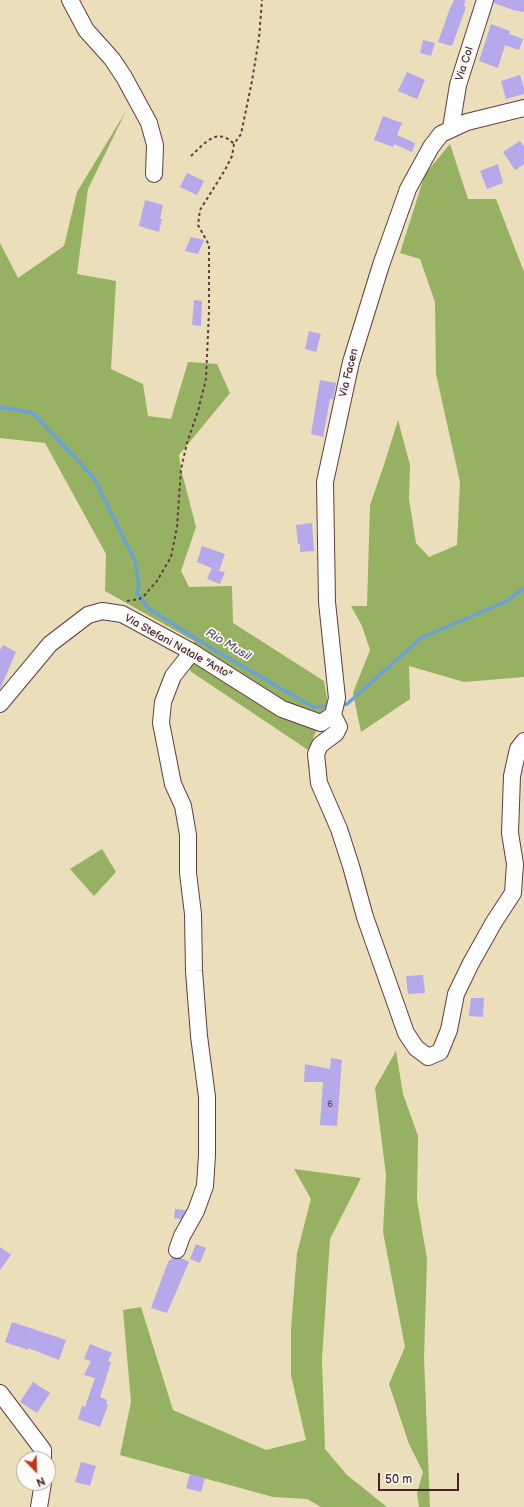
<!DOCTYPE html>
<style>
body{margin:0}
#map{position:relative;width:524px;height:1507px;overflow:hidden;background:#ebdeba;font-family:"Balsamiq Sans",sans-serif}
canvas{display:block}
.north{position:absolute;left:16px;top:1451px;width:40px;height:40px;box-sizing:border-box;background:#fdfcf7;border:1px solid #b5a4a5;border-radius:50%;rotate:157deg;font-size:11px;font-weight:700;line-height:16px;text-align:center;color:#4a1f2b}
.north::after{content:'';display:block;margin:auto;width:14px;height:18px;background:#c8321e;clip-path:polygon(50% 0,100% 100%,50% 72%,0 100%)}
.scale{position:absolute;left:378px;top:1473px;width:81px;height:18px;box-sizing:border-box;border:2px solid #4a1f2b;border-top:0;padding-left:5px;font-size:12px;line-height:14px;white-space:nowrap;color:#4a1f2b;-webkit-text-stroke:3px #fdfcf7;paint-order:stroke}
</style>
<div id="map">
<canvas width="524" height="1507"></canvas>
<div class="north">N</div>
<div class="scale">50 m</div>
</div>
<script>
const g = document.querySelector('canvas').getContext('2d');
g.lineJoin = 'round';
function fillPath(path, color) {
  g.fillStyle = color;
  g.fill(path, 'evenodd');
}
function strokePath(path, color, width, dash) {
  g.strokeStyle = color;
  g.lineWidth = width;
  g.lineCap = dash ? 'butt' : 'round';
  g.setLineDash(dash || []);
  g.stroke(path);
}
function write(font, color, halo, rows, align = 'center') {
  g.font = font + ' "Balsamiq Sans",sans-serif';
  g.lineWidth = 3.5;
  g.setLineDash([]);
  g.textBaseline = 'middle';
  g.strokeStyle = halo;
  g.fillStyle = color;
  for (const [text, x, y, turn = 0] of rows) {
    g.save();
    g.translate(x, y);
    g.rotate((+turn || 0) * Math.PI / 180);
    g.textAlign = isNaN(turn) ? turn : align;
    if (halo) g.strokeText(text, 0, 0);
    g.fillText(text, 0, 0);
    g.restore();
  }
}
const forest = new Path2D(`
 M126,111l-38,78 -11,85 39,7 -5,88 32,15 5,32 23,3 17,-57 29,2 13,29 -51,62 2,14 15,58 -15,44 8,16 43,-1 1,37 91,58 4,23 -20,46 -118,-79 4,-30 -89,-50 1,-37 -61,-111 -45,-5v-195l18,35 46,-32 13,-54z
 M450,144l18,55h28l28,73v405l-60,5 -55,-16 1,33 -49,33 -8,-39 17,-43 -8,-24 -11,-20h16l3,-101 14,-40 14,-45 12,45 -1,34 7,44 13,14 28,-12 3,-63 -24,-108 -1,-72 -15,-43 -20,-6 25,-79z
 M102,849l14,23 -22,24 -24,-27z
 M396,1051l7,43 15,42 -1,64 10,59 -3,99 6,149h-11l-2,-14 6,-21 -14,-28 -20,-60 16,-37 -22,-115 3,-57 -11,-87z
 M294,1169l67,9 -31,61 -8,120 3,90 22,26 40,32h-66l-14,-8 -34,-2 -153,-42 11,-53 -8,-92 18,-3 32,103 93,40 40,-10 -15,-65v-46l6,-76 14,-54z`);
const stream = new Path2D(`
 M0,407l33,6 61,65 41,83 4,24 -2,8 11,15 68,43 97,56 18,-1
 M341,705l6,-1 74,-66 86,-37 17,-13`);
const building = new Path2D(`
 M454,0h11l-1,6 2,1 -14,39 -14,-4 11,-31z
 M494,0h30v12l-11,-2 -19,-7z
 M491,24l19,7 -1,3 14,5 -4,11 -14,-5 -7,23 -19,-7z
 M423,40l12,3 -4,13 -11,-3z
 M407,72l18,8 -8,19 -19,-8z
 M520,75l4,13v6l-18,5 -5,-18z
 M383,116l19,7 -5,12 18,8 -3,9 -18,-8 -1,3 -19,-7z
 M520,141l4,6v17l-9,6 -12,-18z
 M498,164l5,19 -16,6 -7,-18z
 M187,173l17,8 -7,14 -17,-8z
 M145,200l18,5 -3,14h2l-3,13 -20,-6z
 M191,237l13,3 -6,14 -13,-3z
 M194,300l8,1 -1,25 -9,-1z
 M309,331l12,3 -5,18 -11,-3z
 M320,380l16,3 -3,16h-3l-7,38 -12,-3z
 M312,523l2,28 -14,1v-8h-2l-2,-19z
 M202,546l23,8 -6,17 6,1 -5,12 -13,-5 5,-11 -15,-6z
 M3,645l13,7 -16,37v-39z
 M423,975l2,18 -17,1 -2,-18z
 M471,998h13l-1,19 -14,-1z
 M331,1058l11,2 -5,66 -17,-1 3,-43h-19l1,-18 25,5z
 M175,1209l11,1 -5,9 -7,-1z
 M196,1244l10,4 -6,15 -10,-4z
 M0,1247l11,8 -11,15z
 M172,1258l6,1 3,-1 8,4 -22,51 -16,-5 17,-46z
 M12,1322l54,18 -7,20 -31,-12v2l-23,-8z
 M90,1344l22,9 -4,8 3,1 -11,35 7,3 -1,4 2,1 -8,22 -22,-8 4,-13 3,1 10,-29 -11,-3 7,-14 -7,-2z
 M33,1382l17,11 -13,20 -17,-11z
 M81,1462l15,4 -6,20 -15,-4z
 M190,1474l15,4 -4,14 -15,-4z`);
const path = new Path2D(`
 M191,156c13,-12 26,-30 43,-12
 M127,601l12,-2 4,-2 14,-16 14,-24 6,-30 4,-58 6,-26 11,-32 8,-32 3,-68v-66l-11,-20 2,-15 25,-40 7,-14 2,-12 7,-10 11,-53 7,-43 3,-38`);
const minor = new Path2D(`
 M70,0l16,30 26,29 12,18 25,46 6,22 -1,29
 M451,128l7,-43 27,-85
 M0,704l50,-60 38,-29 14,-4 20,3 70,38 90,57 39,14 12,-8
 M333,715l6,12 -3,6 -16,12 -4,9 3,29 20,46 12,37 14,51 41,116 10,15 12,9 12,-5 9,-22 7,-36 15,-31 23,-41 19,-29 2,-29 -5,-31 2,-57 6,-27 6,-8
 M333,715l4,-17 -10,-96 -2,-120 26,-120 30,-97 27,-76 23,-42 10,-13 26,-12 57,-14
 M177,1250l5,-14 14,-25 9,-25 2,-31v-58l-8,-61 -5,-65 -1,-57 -5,-41v-38l-5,-29 -10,-22 -12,-61 2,-21 10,-26 19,-24
 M0,1393l43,57v9
 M39,1507l4,-24`);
const numberNames = [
 ["6",330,1105]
];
const streetNames = [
 ["Via Col",465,64,-72],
 ["Via Facen",349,373,-76],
 ["Via Stefani Natale \"Anto\"",178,647,29]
];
const waterNames = [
 ["Rio Musil",228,645,31]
];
fillPath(forest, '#96b162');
strokePath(stream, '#69a2d8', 3.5);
fillPath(building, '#b5a8eb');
strokePath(minor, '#623c40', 18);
strokePath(path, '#623c40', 2, [3, 3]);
strokePath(minor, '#fff', 16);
write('9px', '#65415b', null, numberNames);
write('11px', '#4a1f2b', '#fdfcf7', streetNames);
write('italic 12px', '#565370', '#fdfcf7', waterNames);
</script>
